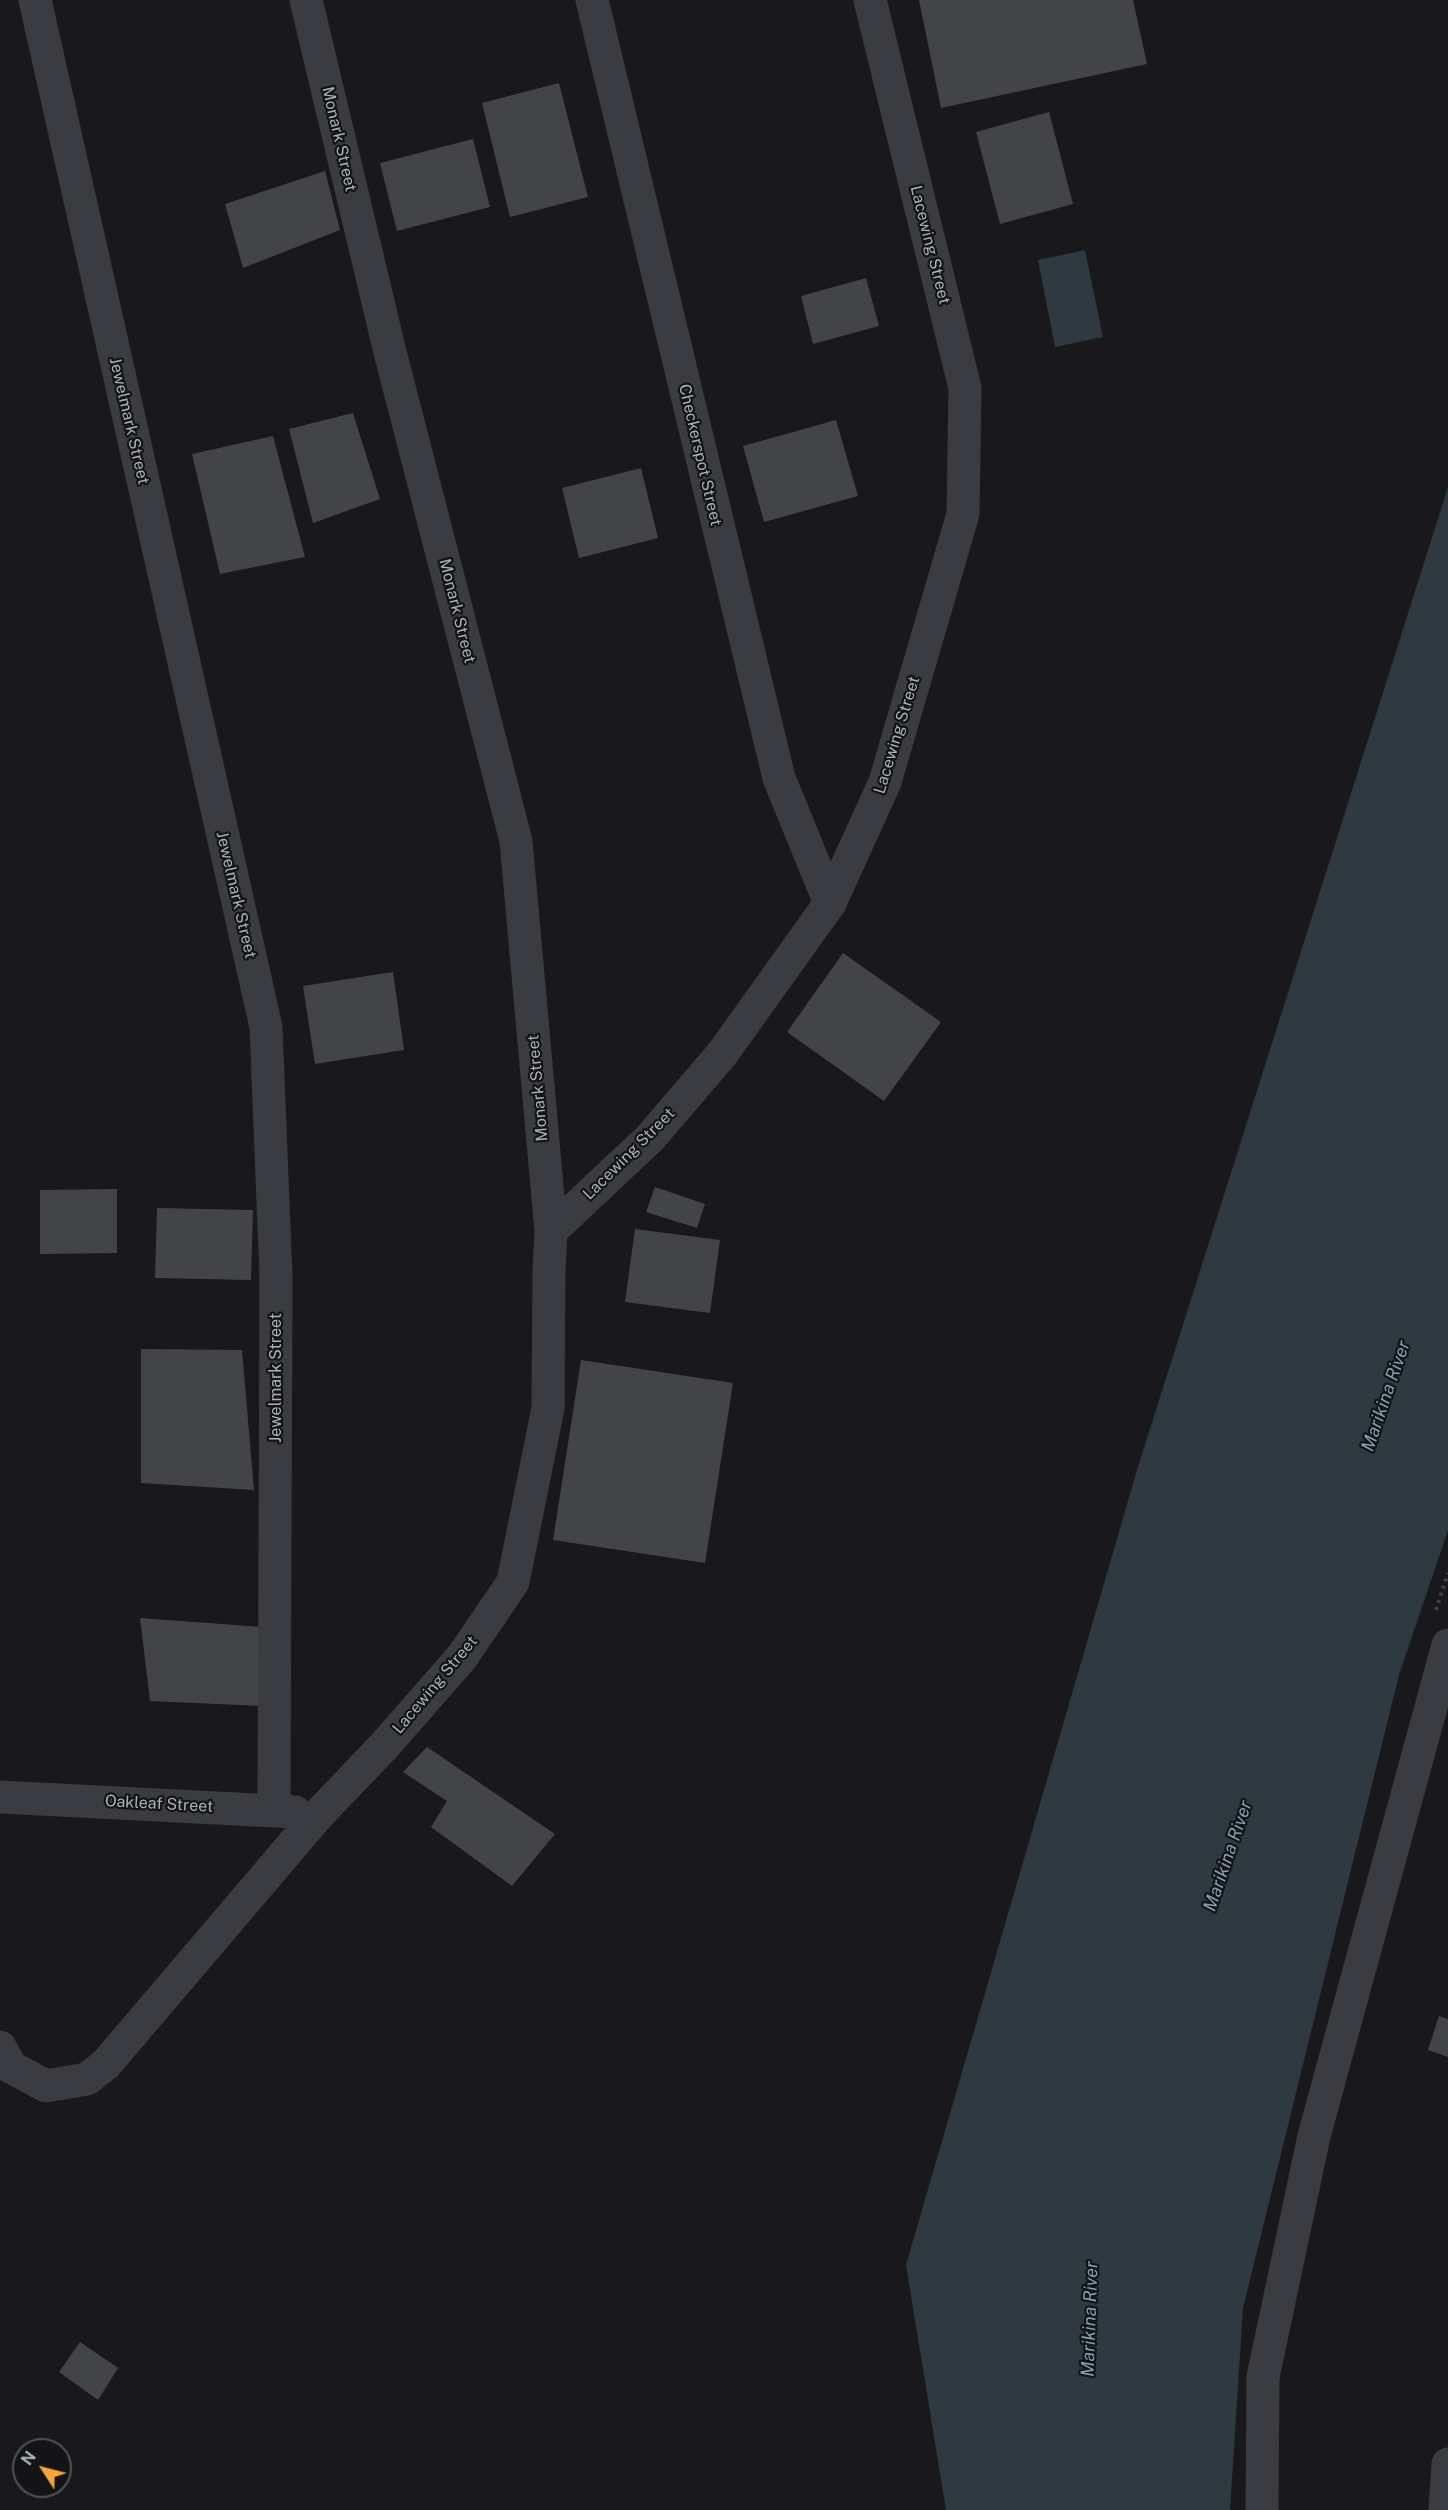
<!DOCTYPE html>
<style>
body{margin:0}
#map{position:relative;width:1448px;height:2510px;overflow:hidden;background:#19191b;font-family:"Public Sans",sans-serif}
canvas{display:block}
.north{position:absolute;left:12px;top:2438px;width:60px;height:60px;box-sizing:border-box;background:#141416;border:2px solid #505358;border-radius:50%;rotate:306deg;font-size:16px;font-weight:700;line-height:24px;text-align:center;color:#abb1bb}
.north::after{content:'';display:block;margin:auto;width:21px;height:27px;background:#f5a637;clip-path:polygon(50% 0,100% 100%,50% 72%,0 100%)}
</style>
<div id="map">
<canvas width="1448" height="2510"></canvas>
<div class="north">N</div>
</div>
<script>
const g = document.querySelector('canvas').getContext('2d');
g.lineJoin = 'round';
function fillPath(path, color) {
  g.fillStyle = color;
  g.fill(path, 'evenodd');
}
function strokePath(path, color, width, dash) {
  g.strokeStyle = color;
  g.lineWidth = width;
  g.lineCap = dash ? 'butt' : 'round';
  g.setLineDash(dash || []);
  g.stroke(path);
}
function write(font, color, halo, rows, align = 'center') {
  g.font = font + ' "Public Sans",sans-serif';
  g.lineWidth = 4.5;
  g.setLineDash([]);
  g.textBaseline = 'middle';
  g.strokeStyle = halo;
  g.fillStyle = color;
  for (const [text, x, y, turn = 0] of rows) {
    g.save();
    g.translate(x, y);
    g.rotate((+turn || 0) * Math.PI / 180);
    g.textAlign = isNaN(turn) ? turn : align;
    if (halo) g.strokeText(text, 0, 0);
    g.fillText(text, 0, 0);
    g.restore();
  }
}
const water = new Path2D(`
 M1085,250l18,87 -48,10 -17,-87z
 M1448,487v1043l-49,145 -156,633 -13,202h-284l-40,-245 231,-795z`);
const building = new Path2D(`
 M919,0h214l14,64 -206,44z
 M559,83l29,114 -78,20 -28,-114z
 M1049,112l24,92 -73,20 -24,-92z
 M473,139l17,68 -93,24 -17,-68z
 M325,171l15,59 -97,38 -18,-64z
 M866,278l13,48 -66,18 -12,-48z
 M353,413l27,86 -67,24 -24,-94z
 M836,420l22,76 -94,26 -21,-76z
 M273,436l32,121 -85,17 -28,-120z
 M641,468l17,70 -79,20 -17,-70z
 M843,953l98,69 -57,79 -97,-69z
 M393,972l11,78 -89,14 -12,-78z
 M655,1187l50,17 -8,24 -51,-16z
 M117,1189v64l-77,1v-64z
 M157,1208l96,2 -2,70 -96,-2z
 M635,1229l85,11 -10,73 -85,-11z
 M141,1349l101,1 12,140 -113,-7z
 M581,1360l152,23 -28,180 -152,-23z
 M140,1618l122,9v79l-112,-5z
 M427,1747l128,87 -43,52 -81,-59 16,-26 -44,-29z
 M1439,2016l9,3v38l-20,-7z
 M80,2342l38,26 -20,32 -39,-28z`);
const path = new Path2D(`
 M1436,1610l12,-37`);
const street = new Path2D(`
 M35,0l231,1027 10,250 -2,532
 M592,0l187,778 51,125
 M551,1231l99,-93 72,-84 108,-151 55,-121 78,-268 2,-126 -95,-388
 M0,1797l295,15
 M0,2047l11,20 35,19 41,-7 19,-15 212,-249 66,-69 78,-89 51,-75 35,-174 1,-138 2,-39 -35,-390 -126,-489 -84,-352
 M1262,2510l1,-133 51,-241 134,-491
 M1445,2510l3,-46`);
const streetNames = [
 ["Monark Street",339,139,77],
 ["Lacewing Street",930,245,76],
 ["Jewelmark Street",129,421,77],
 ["Checkerspot Street",700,455,77],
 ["Monark Street",457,611,76],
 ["Lacewing Street",897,735,-73],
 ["Jewelmark Street",236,895,77],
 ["Monark Street",538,1088,-95],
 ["Lacewing Street",629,1154,-45],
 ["Jewelmark Street",276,1378,-90],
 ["Lacewing Street",435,1685,-50],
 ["Oakleaf Street",159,1804,3]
];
const waterNames = [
 ["Marikina River",1386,1396,-71],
 ["Marikina River",1228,1856,-71],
 ["Marikina River",1090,2319,-88]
];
fillPath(water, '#2e3a40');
fillPath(building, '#434448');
strokePath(path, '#404348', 4, [3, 4.5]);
strokePath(street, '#3a3c41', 33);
write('16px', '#abb1bb', '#141416', streetNames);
write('italic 18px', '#82a2b6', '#141416', waterNames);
</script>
